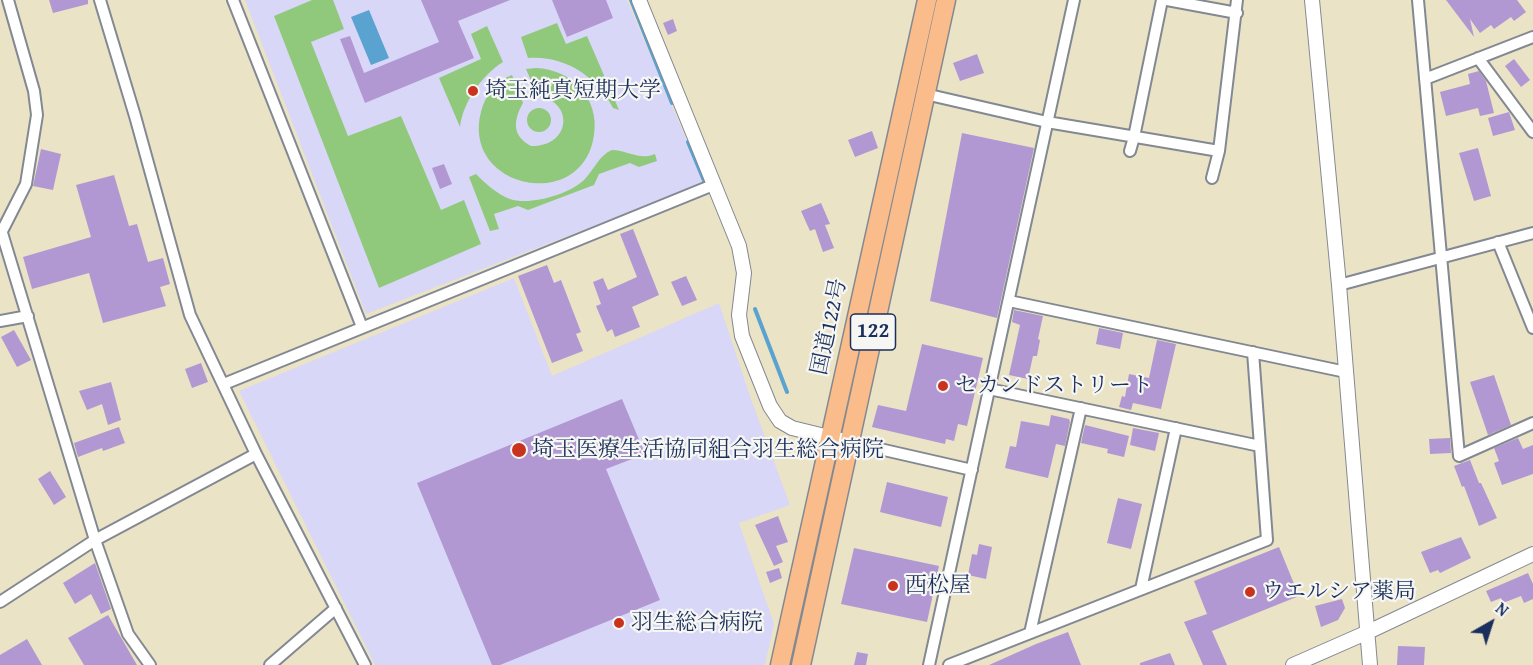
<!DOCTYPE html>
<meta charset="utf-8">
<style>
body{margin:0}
#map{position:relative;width:1533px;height:665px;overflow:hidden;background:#ebe3c5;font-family:"Gentium Book Plus",serif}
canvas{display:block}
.north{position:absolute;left:1461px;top:593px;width:60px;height:60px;-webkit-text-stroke:4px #f6f6f2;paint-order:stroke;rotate:39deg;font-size:16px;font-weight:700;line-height:24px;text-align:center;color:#1b2f5e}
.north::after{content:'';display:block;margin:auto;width:21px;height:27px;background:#1b2f5e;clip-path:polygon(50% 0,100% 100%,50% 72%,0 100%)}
</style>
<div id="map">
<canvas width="1533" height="665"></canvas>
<div class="north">N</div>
</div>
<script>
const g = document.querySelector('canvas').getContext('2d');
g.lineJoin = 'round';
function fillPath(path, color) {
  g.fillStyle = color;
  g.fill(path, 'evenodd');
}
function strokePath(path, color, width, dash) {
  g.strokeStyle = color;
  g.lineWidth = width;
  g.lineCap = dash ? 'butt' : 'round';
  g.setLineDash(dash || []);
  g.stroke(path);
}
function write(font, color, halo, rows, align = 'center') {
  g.font = font + ' "Gentium Book Plus","Noto Serif JP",serif';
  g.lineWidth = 4.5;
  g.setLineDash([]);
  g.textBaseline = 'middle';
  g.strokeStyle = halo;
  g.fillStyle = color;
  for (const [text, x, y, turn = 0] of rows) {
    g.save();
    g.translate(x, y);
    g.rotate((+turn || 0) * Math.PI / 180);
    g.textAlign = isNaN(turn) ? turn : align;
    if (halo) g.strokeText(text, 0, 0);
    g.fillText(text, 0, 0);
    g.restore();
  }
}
const built = new Path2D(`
 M245,0h382l78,183 -339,131z
 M514,278l38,98 167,-73 31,93 40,109 -51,18 35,101 -9,41h-390l-136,-274z`);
const green = new Path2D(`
 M312,0h21l11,29 -33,13 37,94 53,-20 40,94 23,-10 17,44 -102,44 -105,-272z
 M557,23l9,21 21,-8 32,74 -6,-2c-16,-32 -49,-53 -85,-50l-7,-21z
 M487,26l16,36c-21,13 -40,40 -43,65l-21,-49 42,-19 -10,-25z
 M536,68c35,1 64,30 58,67 -11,79 -133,54 -113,-23 4,-17 15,-31 31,-37l11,28c-10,18 -11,33 8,43 41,1 43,-46 7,-49l-12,-28z
 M527 120a12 12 0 1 1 24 0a12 12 0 1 1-24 0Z
 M612,150c15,0 28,11 43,4l2,7 -18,6 -9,-4 -31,11 -5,11 -66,25 -10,-4 -24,8 5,15 -9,2 -21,-54 7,-3c10,10 21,20 34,25 20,7 60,-5 74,-19 10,-10 15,-25 28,-30z`);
const water = new Path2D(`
 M369,10l20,48 -18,7 -20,-48z`);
const stream = new Path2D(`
 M631,0l41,103
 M688,142l17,41
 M755,309l32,83`);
const building = new Path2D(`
 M49,0h39v4l-35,9z
 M421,0h89l-52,21 16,37 -109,45 -25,-64 10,-3 14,37 75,-31z
 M552,0h54l7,18 -46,19z
 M1446,0h71l9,12 -12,9 -3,-4 -17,12 -3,-4 -11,8 -10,-14 4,18z
 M673,19l4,12 -9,4 -5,-12z
 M977,54l7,19 -24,8 -7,-18z
 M1514,59l16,21 -9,7 -16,-21z
 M1479,71l7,10 8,32 -14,3 -2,-8 -32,8 -6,-24 30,-8 -2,-10z
 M1509,112l6,18 -22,6 -5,-18z
 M872,131l6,17 -23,9 -7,-17z
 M962,133l72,15 -37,170 -67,-17z
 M1478,148l13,48 -17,5 -15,-48z
 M41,149l20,5 -8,36 -20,-4z
 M444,164l8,20 -12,5 -8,-21z
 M114,175l15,51 8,-2 11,38 15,-4 7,26 -10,3 6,19 -63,17 -14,-50 -57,16 -9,-32 68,-20 -15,-52z
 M821,203l9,21 -5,1 9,23 -11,4 -8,-23 -5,2 -9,-20z
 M633,229l26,66 -27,12 8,20 -25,10 -3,-8 -5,3 -11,-26 5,-2 -8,-22 10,-4 5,12 29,-13 -17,-43z
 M547,265l7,18 7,-3 20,52 -5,2 7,17 -31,12 -34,-87z
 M686,276l11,24 -15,6 -11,-24z
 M1014,310l29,6 -5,23 2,1 -3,16h-4l-5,23 -19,-4 11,-50 -8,-3z
 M1099,328l24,5 -3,16 -24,-5z
 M14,330l17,30 -14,7 -16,-30z
 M1157,340l19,4 -15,65 -28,-6 -2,7 -12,-3 3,-11 3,1 4,-23 20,4z
 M922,344l61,14 -16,68 -9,-2 -4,17 -8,-2 -1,5 -73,-17 6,-22 28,6z
 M201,363l7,19 -16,6 -7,-19z
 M1494,375l17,50 -23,10 -18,-53z
 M111,382l10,38 -13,5 -6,-21 -15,6 -8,-19z
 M622,399l23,55 -39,15 54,131 -160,65h-8l-75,-182z
 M1051,415l18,4 1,3 -5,24 -9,-2 -8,34 -43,-10 5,-22 6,1 5,-26 28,5z
 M1085,425l44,11 -5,21 -17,-4 1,-4 -27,-6z
 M119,427l6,16 -22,8 -1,-3 -24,9 -4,-14z
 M1133,428l26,5 -4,18 -25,-6z
 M1450,438l1,15 -21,1 -1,-15z
 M1518,438l5,11 10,-4v29l-31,11 -8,-22 5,-2 -5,-13z
 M1470,460l9,23h2l16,35 -18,8 -15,-40 -2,1 -8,-21z
 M50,471l16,26 -12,8 -16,-26z
 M887,482l61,15 -7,30 -61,-15z
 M1118,498l24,6 -11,45 -24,-6z
 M778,516l10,26 -12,4 7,16 -9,4 -19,-41z
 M1461,537l10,21 -31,15 -2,-3 -8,3 -9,-21z
 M979,544l13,3 -6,32 -18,-4 4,-21 5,1z
 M1279,547l20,49 -87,35 15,34h-24l-19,-43 23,-8 -13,-33z
 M854,548l85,18 -12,56 -86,-18z
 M95,563l16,46 -10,5 -10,-20 -16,10 -12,-21z
 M779,568l3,10 -12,5 -4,-11z
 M1528,573l5,11v15l-9,4 -3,-7 -18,7 -2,-5 -10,4 -5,-11z
 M1342,599l3,9 -7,12 -17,7 -6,-21z
 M108,615l29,50h-53l-16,-27z
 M1068,632l13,33h-92l47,-21z
 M27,639l15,26h-42v-10z
 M1398,646l27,1 -1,18h-27z
 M857,652l11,2 -2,11h-12z
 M1170,653l5,12h-35v-2z`);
const minor = new Path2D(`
 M100,0l35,116 55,199 66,139 109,211
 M233,0l129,327
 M1167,0l70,13
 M1418,0l41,456 74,-33
 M1478,58l55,74
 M1425,79l108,-42
 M925,94l122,28 172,29
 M1130,151l4,-14 28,-137
 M1212,178l7,-27 18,-151
 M2,233l93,307 33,94 22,31
 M0,235l26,-51 11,-69 -3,-24 -26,-91
 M1498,242l35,86
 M1339,285l194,-52
 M1009,301l337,71
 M0,321l28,-5
 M224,384l489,-199
 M989,389l271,57
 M849,442l123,28
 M1141,589l35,-161
 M0,602l95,-62 161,-86
 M1030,633l51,-225
 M270,665l66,-57
 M929,665l145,-665
 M949,665l318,-125 -14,-188`);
const tertiary = new Path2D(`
 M639,0l100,246 5,27 -5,42 3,21 28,70 10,15 12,7 57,14
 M1312,0l27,285 31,380
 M1293,665l75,-33 165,-78`);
const trunk = new Path2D(`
 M780,665l147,-665
 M801,665l145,-665`);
const markers = [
 [473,91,6,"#c8321e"],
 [943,386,6,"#c8321e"],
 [519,450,8,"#c8321e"],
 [893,586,6,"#c8321e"],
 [1250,592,6,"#c8321e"],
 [619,623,6,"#c8321e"]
];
const shields = [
 [873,332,45]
];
const shieldNames = [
 ["122",873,332]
];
const poiNames = [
 ["埼玉純真短期大学",485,91],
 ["セカンドストリート",955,386],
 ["埼玉医療生活協同組合羽生総合病院",532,450],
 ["西松屋",905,586],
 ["ウエルシア薬局",1262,592],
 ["羽生総合病院",631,623]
];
const streetNames = [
 ["国道122号",830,327,-78]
];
fillPath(built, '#d9d7f7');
fillPath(green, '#91c97c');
fillPath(water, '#5aa3d1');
strokePath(stream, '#5aa3d1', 4);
fillPath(building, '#b198d3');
strokePath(minor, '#838992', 14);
strokePath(tertiary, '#838992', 16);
strokePath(trunk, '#838992', 21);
strokePath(minor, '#fff', 10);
strokePath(tertiary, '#fff', 14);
strokePath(trunk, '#f9bc8a', 18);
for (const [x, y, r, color] of markers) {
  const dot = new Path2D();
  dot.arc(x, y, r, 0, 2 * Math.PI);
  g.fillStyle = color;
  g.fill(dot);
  strokePath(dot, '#f6f6f2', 2);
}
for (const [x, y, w] of shields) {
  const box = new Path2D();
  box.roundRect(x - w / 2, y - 18, w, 36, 4.5);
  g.fillStyle = '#f6f6f2';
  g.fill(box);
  strokePath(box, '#1b2f5e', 1.5);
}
write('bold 21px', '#1b2f5e', null, shieldNames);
write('22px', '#1b2f5e', '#f6f6f2', poiNames, 'left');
write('22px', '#1b2f5e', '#f6f6f2', streetNames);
</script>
